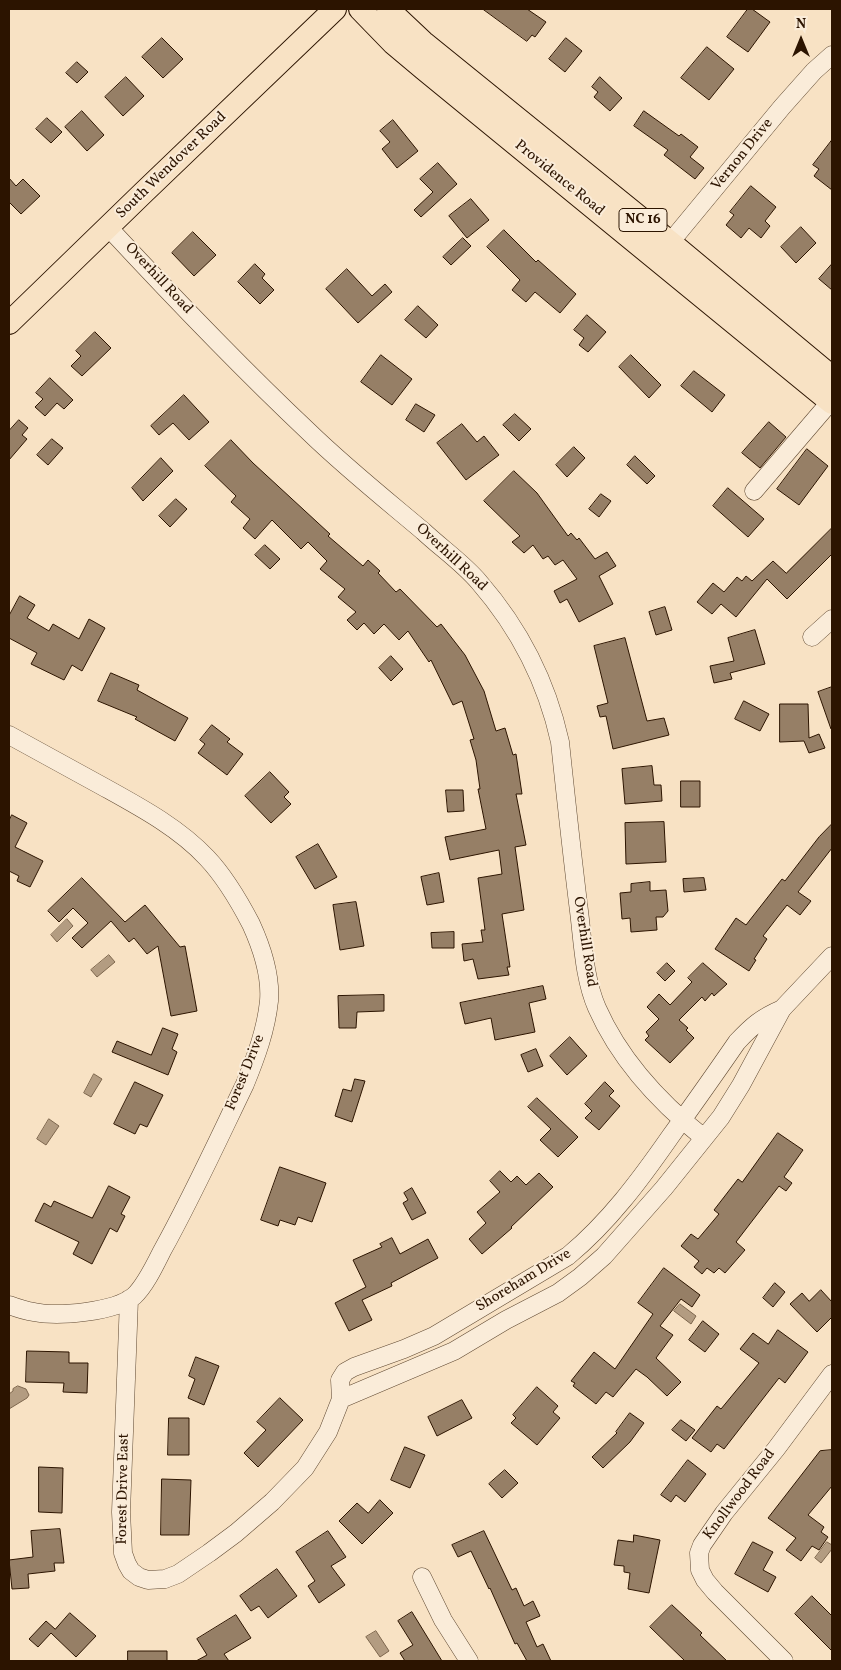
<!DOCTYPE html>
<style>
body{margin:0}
#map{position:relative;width:841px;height:1670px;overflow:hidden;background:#f8e2c4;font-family:Vollkorn,serif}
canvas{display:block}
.frame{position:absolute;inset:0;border:10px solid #2c1400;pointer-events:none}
.north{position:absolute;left:776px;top:15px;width:50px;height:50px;-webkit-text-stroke:4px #faecd9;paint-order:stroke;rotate:0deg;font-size:14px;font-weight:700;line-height:20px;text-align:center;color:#2c1400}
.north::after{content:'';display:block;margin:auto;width:18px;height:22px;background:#2c1400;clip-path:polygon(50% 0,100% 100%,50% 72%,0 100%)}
</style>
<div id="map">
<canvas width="841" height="1670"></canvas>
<div class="frame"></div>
<div class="north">N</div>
</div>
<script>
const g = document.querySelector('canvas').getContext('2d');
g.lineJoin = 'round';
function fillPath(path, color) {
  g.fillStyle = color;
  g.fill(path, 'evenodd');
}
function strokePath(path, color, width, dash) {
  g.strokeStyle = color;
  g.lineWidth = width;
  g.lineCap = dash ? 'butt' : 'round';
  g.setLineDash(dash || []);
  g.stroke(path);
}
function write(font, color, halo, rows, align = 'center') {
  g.font = font + ' Vollkorn,serif';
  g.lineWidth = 4;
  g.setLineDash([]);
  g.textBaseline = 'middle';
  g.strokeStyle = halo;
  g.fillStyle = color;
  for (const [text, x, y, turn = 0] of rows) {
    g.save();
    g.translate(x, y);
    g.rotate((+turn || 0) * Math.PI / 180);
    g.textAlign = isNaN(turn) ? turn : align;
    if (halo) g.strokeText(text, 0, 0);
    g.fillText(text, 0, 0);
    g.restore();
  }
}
const water = new Path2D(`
 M67,919l6,7 -16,16 -6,-7z
 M109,955l6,7 -18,15 -6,-7z
 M94,1074l8,5 -11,18 -7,-4z
 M49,1119l10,7 -13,19 -9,-6z
 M680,1304l16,12 -5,8 -17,-13z
 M18,1386l8,3 3,6 -2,3 -18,11v-15l4,-3v-2z
 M827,1542l5,3v4l-11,14 -6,-5z
 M376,1631l13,20 -9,6 -14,-20z`);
const building = new Path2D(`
 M483,9h44l19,13 -11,15 -3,-2 -5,6z
 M748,9h4l18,13 -22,30 -21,-15z
 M162,38l21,21 -20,19 -21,-21z
 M566,38l16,13 -17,21 -16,-13z
 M707,47l27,22 -25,31 -28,-22z
 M77,62l11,10 -11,11 -11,-10z
 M126,77l18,19 -21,20 -18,-19z
 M600,77l22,21 -12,13 -16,-14 4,-5 -6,-5z
 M82,111l22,24 -17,16 -22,-24z
 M644,111l35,25 2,-2 17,13 -8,10 14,11 -9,11 -31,-24 4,-5 -34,-24z
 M47,118l15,14 -11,11 -15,-14z
 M393,120l25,31 -21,17 -15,-19 8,-7 -10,-11z
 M832,140v50l-18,-14 5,-7 -6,-4z
 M438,163l19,21 -36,33 -7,-7 19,-18 -13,-13z
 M9,178l7,8 7,-7 17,17 -19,18 -12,-12z
 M751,186l25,21 -11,14 5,5 -9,12 -12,-10 -8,10 -15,-13 8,-10 -4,-3z
 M471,199l18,21 -22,18 -18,-22z
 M801,227l15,16 -20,20 -15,-16z
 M504,230l32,32 2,-2 38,34 -16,19 -25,-21 -9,10 -14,-12 8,-10 -33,-33z
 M193,232l23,23 -22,21 -22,-23z
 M463,238l8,8 -20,19 -8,-8z
 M255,264l10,10 -3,4 12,12 -14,14 -22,-22z
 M832,264v26l-13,-11z
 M347,269l25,27 13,-12 7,8 -34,31 -32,-34z
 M418,306l20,19 -12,13 -21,-18z
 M587,315l19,17 -18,20 -9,-7 5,-7 -10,-8z
 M95,332l16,16 -29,28 -11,-10 10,-10 -5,-5z
 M381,355l31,24 -20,26 -31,-23z
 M631,355l30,30 -12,13 -30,-31z
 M694,371l31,24 -13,17 -31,-26z
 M50,378l23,22 -9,9 -7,-6 -12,13 -10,-9 8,-8 -7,-6z
 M184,395l25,27 -20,18 -16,-17 -14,12 -8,-9z
 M416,404l19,11 -11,17 -18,-12z
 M515,414l16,15 -12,12 -16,-16z
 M19,420l9,8 -6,7 5,4 -18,21v-29z
 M769,422l17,15 -26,31 -18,-15z
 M462,424l15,18 7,-6 15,19 -33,25 -29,-37z
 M52,439l11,9 -15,17 -11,-10z
 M231,440l22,23 77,71 -2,2 35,30 5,-6 12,11 -2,2 18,19 4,-3 37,38 4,-3 24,31 19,36 12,40 9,-3 8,27 3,-1 6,40h-6l10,51 -11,2 9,63 -22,4 8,53h-3l2,8 -31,4 -5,-20 -9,2 -2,-17 21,-2 -2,-12h4l-7,-52 24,-4 -3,-24 -49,10 -5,-23 41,-8 -8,-40h2l-4,-29 -6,-20 4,-1 -12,-38 -9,4 -22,-45 -2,2 -21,-31 -9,9 -15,-16 -10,10 -10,-11 -7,7 -10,-10 9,-8 -18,-15 7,-8 -25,-20 7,-8 -19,-19 -7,7 -29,-29 -17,19 -12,-11 7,-9 -19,-17 5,-6 -31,-30z
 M574,447l11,11 -18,19 -11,-12z
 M807,449l21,17 -29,39 -22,-16z
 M635,456l20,20 -8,8 -20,-19z
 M161,458l12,13 -30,30 -11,-13z
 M514,471l23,22 31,43 3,-3 6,7 2,-2 16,21 12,-7 9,14 -17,10 14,28 -34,18 -12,-23 -7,4 -6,-12 23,-12 -14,-19 -8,5 -7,-9 -5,3 -10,-14 -9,8 -12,-11 8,-6 -36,-35z
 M728,488l36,31 -16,18 -35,-31z
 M601,494l10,7 -12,16 -10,-8z
 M176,499l11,10 -17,18 -11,-11z
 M832,528v26l-45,45 -20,-20 -31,38 -15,-13 -9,10 -15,-12 16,-19 11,9 13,-15 5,4 4,-5 6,5 21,-20 13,12z
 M265,545l15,14 -10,10 -15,-14z
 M20,596l15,9 -8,13 22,13 4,-7 26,15 10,-20 16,9 -23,43 -10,-6 -8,15 -33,-16 6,-11 -28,-15v-22z
 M665,607l7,23 -16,5 -7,-23z
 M755,630l10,34 -35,9 2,6 -18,4 -4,-17 24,-5 -6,-23z
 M625,638l22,83 17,-3 5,17 -56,14 -7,-33 -6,1 -3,-11 11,-3 -14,-57z
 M391,656l12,13 -12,12 -12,-13z
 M111,673l28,12 -2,5 51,28 -13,23 -40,-22 2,-2 -39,-16z
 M832,687v42h-1l-13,-37z
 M744,701l25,13 -9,17 -25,-12z
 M780,704h28l1,34 10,-4 6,14 -16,5 -5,-12 -24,1z
 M212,725l18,14 -3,3 16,12 -16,21 -29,-22 7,-9 -5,-4z
 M652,766l2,19h7l1,16 -37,3 -3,-35z
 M270,772l19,20 -5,5 7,7 -20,19 -26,-27z
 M681,781h19v26h-19z
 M446,790h17l1,21 -16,1z
 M12,815l15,8 -12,24 28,14 -13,26 -13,-6 2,-5 -10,-5v-50z
 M664,822l2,40 -40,2 -1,-41z
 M832,824v24l-34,44 13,9 -11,14 -13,-10 -24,31 4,3 -13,20 2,1 -7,11 -34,-22 21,-31 10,7 36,-46 3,2 34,-44z
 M318,844l19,33 -22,12 -19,-32z
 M439,873l5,29 -17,3 -6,-28z
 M82,878l43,44 20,-17 35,42 5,-1 12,65 -26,5 -13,-70 -11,8 -13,-16 -5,4 -18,-21 -29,27 -10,-10 16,-15 -15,-15 -14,14 -11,-11z
 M704,878l2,12 -22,2 -1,-13z
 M650,882v9l16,-1 2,21 -5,6h-7l1,13 -26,2 -1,-14 -8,1 -2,-26 11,-1v-8z
 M356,902l8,44 -24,4 -7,-45z
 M454,932v16h-22l-1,-15z
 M667,963l8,8 -10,10 -8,-8z
 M703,963l24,21 -13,12 -2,-3 -7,8 -3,-4 -23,23 9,8 -2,2 8,8 -24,25 -25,-23 4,-4 -3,-4 13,-13 -12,-12 12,-13 11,11 22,-23 -4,-4z
 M543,986l3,13 -17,4 6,29 -40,8 -4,-22 -26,6 -5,-21z
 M384,995v16l-27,1 -1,16h-17l-1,-32z
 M163,1028l15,6 -6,15 5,3 -9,23 -56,-23 5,-11 34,14z
 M570,1037l17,19 -20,19 -17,-19z
 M536,1049l7,17 -15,6 -7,-17z
 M355,1079l10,2 -13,41 -17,-6 8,-27 8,2z
 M135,1082l28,13 -16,32 -7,-3 -5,10 -21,-10z
 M605,1082l9,9 -5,5 11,10 -21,24 -14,-12 7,-7 -7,-7z
 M537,1098l41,39 -20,20 -18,-17 11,-11 -23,-22z
 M778,1133l25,17 -19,27 8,6 -6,8 -7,-5 -43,56 9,8 -20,23 -6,-5 -5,5 -7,-5 -5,6 -8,-7 5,-6 -18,-15 10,-12 7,5 21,-25 -5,-4 24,-31 4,3z
 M280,1167l46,16 -14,39 -14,-5 -3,8 -15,-5 -2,6 -17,-6z
 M500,1171l11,11 6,-6 9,9 13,-12 14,14 -42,40 1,1 -30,26 -13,-15 17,-16 -9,-11 23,-20 -10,-11z
 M109,1186l21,11 -9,17 4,2 -8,16 -7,-4 -18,36 -19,-10 6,-12 -44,-21 9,-18 7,4 3,-6 38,17z
 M412,1188l14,25 -14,7 -9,-17 5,-3 -4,-7z
 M392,1238l8,16 28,-15 10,19 -47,25 1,3 -30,14 10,20 -23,11 -14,-28 31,-16 -13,-27 29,-13 -2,-3z
 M664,1268l36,27 -8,12 -11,-8 -21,27 13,9 -17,23 25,24 -14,14 -20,-19 -11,-8 -23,28 -7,-5 -10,12 -23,-18 2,-3 -4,-2 23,-29 21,17 38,-55 -15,-11z
 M775,1283l10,9 -12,15 -10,-9z
 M821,1290l11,12v15l-15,15 -27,-28 12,-11 7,8z
 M703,1321l16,13 -14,18 -16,-12z
 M778,1330l30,22 -23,31 -6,-5 -55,71 -7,-5 -6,8 -19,-14 25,-32 4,3 38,-46 -19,-14 13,-16 15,11z
 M27,1351l42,1v11h19l-1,30 -24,-1 1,-9 -38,-1z
 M196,1357l23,9 -15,39 -16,-7 7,-19 -6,-3z
 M537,1387l21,19 -5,6 7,6 -23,27 -26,-22 5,-5 -3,-3z
 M280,1398l23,22 -45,47 -14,-14 22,-23 -9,-8z
 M462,1400l10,18 -35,18 -9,-19z
 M630,1413l14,10 -14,19 -27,26 -11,-11 25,-24 -1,-1z
 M169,1418h20v37h-21z
 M681,1420l14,10 -9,11 -14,-11z
 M405,1447l20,8 -15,33 -19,-8z
 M832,1450v36l-24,29 16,12 -3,5 7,5 -9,13 -7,-4 -11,15 -15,-11 10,-12 -28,-20 52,-67z
 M688,1460l18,14 -21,28 -9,-7 -5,7 -10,-7z
 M39,1467l24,1 -1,45 -23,-1z
 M505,1470l13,13 -16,15 -13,-14z
 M162,1479l29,1 -2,55h-28z
 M380,1500l13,13 -31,31 -23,-23 18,-18 11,10z
 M60,1529l4,34h-10l1,8 -27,3 1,14 -17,1 -3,-29 24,-3 -2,-26z
 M328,1531l18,26 -15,9 14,19 -26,18 -11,-17 7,-5 -19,-29z
 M484,1531l28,59 4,-2 8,18 9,-5 7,15 -14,6 11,25 6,-3 8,17h-24l-10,-18 -2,1 -25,-56 -1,1 -18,-38 -13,6 -6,-12z
 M634,1535l26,5 -11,53 -21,-4 2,-16 -6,-1v-6l-10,-1 4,-25 15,2z
 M753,1542l20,10 -10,18 13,7 -8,15 -33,-18z
 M277,1569l20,27 -29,22 -9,-12 -8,5 -11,-15z
 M812,1596l20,20v35l-37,-37z
 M672,1605l30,28 -2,2 27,26h-42l-35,-34z
 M412,1612l30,49h-37l-5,-8 13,-8 -15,-24z
 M70,1613l26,23 -20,21 -25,-24 -13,14 -9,-8 17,-18 9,8z
 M236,1615l15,23 -27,16 5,7h-33l11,-6 -10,-16z
 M128,1651h39v10h-39z`);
const minor = new Path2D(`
 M108,227c65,70 131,139 201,205 36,35 76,67 114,99 18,17 40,32 56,51 40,46 68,101 81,160 6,57 12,113 19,169 4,32 5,67 18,97 23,52 63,95 107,130
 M663,251l119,-144 32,-36 18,-16
 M754,491l77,-90
 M812,637l20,-18
 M9,735c31,17 62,34 93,51 36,20 76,41 105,72 18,19 32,43 44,66 11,24 20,51 18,77 -3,29 -13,56 -24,83 -27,56 -53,113 -83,167 -7,14 -17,35 -28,45 -19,16 -76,21 -100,16 -8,-1 -17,-4 -25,-7
 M129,1299l-8,213 2,41 4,11 4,7 8,6 9,3 17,-1 13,-5 31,-21 27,-20 36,-31 33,-34 23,-36 13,-33 -1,-19 5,-8 9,-5 50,-18 30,-13 134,-80c41,-34 72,-76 102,-119 23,-32 45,-63 67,-95 15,-16 24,-24 45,-33
 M341,1399l113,-48 52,-31 52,-27 22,-16 24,-21 60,-68 57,-71 20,-32 41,-76 50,-53
 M422,1577l21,43 26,41
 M784,1661l-69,-69 -10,-12 -5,-10 -1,-17 3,-8 22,-32 52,-64 56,-75`);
const major = new Path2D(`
 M360,9l33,34 31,26 408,334
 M388,9l35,33 247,200 162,135
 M9,323l134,-130 192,-184`);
const shields = [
 [643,220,48]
];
const shieldNames = [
 ["NC 16",643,220]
];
const streetNames = [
 ["Vernon Drive",743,155,-51],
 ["South Wendover Road",172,166,-44],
 ["Providence Road",559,179,39],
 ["Overhill Road",158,279,47],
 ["Overhill Road",451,558,43],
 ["Overhill Road",584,942,81],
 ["Forest Drive",246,1073,-68],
 ["Shoreham Drive",524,1281,-31],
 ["Forest Drive East",124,1489,-89],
 ["Knollwood Road",740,1495,-53]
];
fillPath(water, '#b39c81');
strokePath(water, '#7d664d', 1);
fillPath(building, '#967f66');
strokePath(building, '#2c1400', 1);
strokePath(minor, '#5f4831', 19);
strokePath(major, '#2c1400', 24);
strokePath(minor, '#faecd9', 18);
strokePath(major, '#f8e2c4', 22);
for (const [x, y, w] of shields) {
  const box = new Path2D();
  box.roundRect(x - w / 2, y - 11.5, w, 23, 4);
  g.fillStyle = '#faecd9';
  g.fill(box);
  strokePath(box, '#2c1400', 1);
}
write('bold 14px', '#2c1400', null, shieldNames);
write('15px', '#2c1400', '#faecd9', streetNames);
</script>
